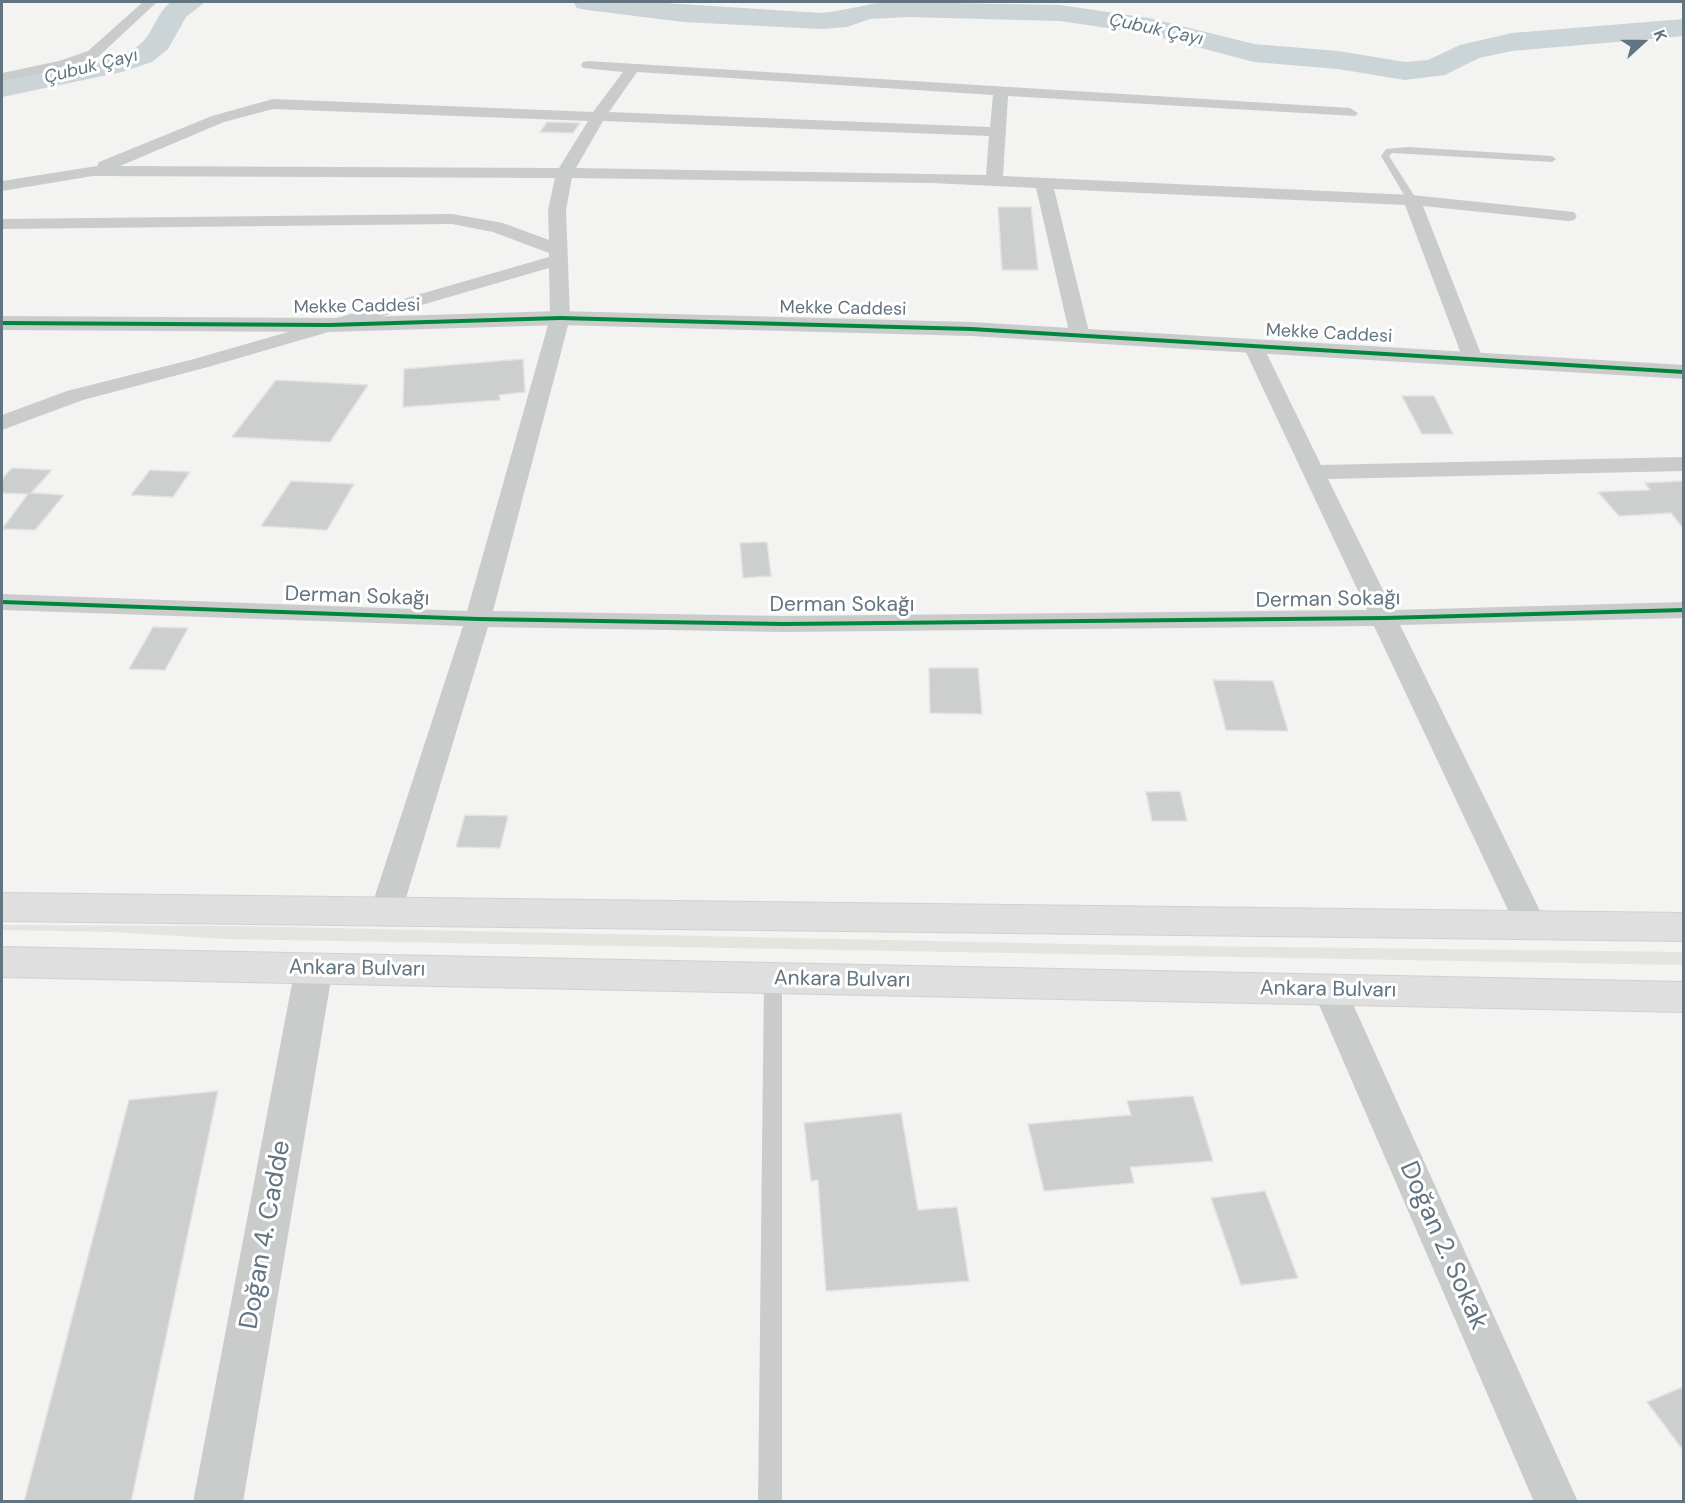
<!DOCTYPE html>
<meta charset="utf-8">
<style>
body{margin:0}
#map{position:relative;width:1685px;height:1503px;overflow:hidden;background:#f3f3f1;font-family:"DM Sans",sans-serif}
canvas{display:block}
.frame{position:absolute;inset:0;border:3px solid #637481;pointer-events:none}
.north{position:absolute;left:1613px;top:12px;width:60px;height:60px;-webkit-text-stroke:4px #fff;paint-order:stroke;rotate:69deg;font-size:16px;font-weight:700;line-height:24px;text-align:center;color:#637481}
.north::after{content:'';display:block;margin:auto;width:21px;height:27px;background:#637481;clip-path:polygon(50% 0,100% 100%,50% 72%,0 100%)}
</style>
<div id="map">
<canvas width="1685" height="1503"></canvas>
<div class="frame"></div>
<div class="north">K</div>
</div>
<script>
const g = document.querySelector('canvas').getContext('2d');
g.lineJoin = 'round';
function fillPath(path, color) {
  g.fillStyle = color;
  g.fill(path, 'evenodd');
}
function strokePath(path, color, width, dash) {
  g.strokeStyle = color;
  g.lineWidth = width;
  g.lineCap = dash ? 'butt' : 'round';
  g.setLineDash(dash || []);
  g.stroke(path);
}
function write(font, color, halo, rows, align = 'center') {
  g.font = font + ' "DM Sans",sans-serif';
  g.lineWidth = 6;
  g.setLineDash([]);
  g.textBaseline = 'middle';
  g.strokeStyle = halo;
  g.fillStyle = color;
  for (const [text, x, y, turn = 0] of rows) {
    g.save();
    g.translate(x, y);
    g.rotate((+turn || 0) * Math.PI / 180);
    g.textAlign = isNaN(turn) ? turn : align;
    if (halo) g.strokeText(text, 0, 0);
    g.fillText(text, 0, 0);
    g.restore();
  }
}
const green = new Path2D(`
 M2,925l233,1 883,19 565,7 1,13 -1459,-26 -111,-7 -112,-2z`);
const river = new Path2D(`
 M171,2h34l-19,15 -18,32 -16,13 -30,10 -120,25v-18c28,-6 116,-18 136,-33 15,-11 18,-33 33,-44z
 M573,2h76l172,11c25,-2 45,-10 70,-11l169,3 89,13 105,26 84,7 67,11 23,-2 32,-15 52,-12 172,-14v17l-172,15 -33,7 -34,17 -40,5 -67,-11 -84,-7 -106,-28 -88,-13 -153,-4 -37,2 -23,8 -26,2 -138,-7 -96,-12 -10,-2z`);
const building = new Path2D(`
 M547,122l33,1 -7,10 -33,-1z
 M998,207h33l7,63h-36z
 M523,359l2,33 -26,3 1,5 -97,7 1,-38z
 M276,380l92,5 -38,57 -98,-5z
 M1402,396h32l19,38h-31z
 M12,468l40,2 -21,23 33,2 -29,35 -33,-1 26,-35 -26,-1v-14z
 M150,470l40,2 -17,25 -42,-2z
 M291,481l63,3 -27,46 -66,-4z
 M1683,481v47l-12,-15 -52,3 -21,-24 52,-2 -5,-7z
 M767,542l4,34 -28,2 -3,-35z
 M153,627l35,1 -23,42 -36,-1z
 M929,668h49l4,46 -52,-1z
 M1213,680l60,1 15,50 -62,-1z
 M1180,791l7,30h-35l-6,-29z
 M465,815l43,1 -8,32 -44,-1z
 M218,1091l-87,411h-107l105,-402z
 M1193,1096l20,65 -83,6 4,16 -90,8 -16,-67 103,-9 -4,-14z
 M901,1113l17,97 39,-3 12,74 -143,10 -8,-111 -7,1 -7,-58z
 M1265,1191l33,87 -57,7 -30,-87z
 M1683,1387v63l-36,-48z`);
const service = new Path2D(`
 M1408,147l144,9 4,3 -4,3 -160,-9 -3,3 28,44 -5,3 -5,-3 -26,-44 5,-7z
 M773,971l6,2 3,5v524h-24l6,-524 3,-5z`);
const minor = new Path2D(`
 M143,2h14l-59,55 -30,11 -66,13v-8l57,-12 29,-10z
 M588,61l762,47 8,5 -3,3 -347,-20 -5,80 409,19 162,17 3,4 -3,4 -6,1 -145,-15 60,153 -3,4h-14l-3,-4 -58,-154 -351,-16 36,147 -3,4h-14l-3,-4 -34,-148 -105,-5 -359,-5 -6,32 4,108 -77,293 291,5 583,-6 -124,-264 3,-4h14l3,4 58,119 363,-8v14l-356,8 65,131 291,-8v16l-284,7 147,300 -5,9 -11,3 -11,-3 -5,-9 -141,-299 -590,6 -296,-5 -86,284 -5,8 -11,4 -11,-4 -5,-8 93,-285 -461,-16v-16l465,17 83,-293 -1,-50 -341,99 -125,33 -81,30v-15l65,-24 127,-32 355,-102v-4l-56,-21 -41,-8 -450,5v-10l450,-5 51,9 46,17 -1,-30 7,-32 -462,-2 -91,15v-10l95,-15 2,-4 113,-46 61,-17 320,13 30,-40 -40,-4 -2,-3 2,-3zM637,72l356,23 -3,32 -381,-15zM273,109l315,12 -29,47 -439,-2 104,-44zM603,121l386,15 -3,39 -410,-7z
 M1330,978l12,4 5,9 231,511h-44l-221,-511 5,-9z`);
const tertiary = new Path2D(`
 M560,311l411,11 713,43v14l-713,-43 -411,-11 -231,7 -327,-2v-14l327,2z
 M314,953l13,5 6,10 -90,534h-50l102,-534 6,-10z`);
const secondary = new Path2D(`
 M2,893l1682,20v28l-1682,-20z
 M2,947l1682,35v30l-1682,-35z`);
const cycleway = new Path2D(`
 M560,316l411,11 713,43v4l-713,-43 -411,-11 -231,7 -327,-2v-4l327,2z
 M2,600l476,17 306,5 600,-6 300,-8v4l-300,8 -600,6 -306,-5 -476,-17z`);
const farWaternames = [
 ["Çubuk Çayı",1156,30,12],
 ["Çubuk Çayı",91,67,-14]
];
const farStreetnames = [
 ["Mekke Caddesi",357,307,-1],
 ["Mekke Caddesi",843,309,1],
 ["Mekke Caddesi",1329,334,3]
];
const streetNames = [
 ["Derman Sokağı",357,597,2],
 ["Derman Sokağı",1328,600,-1],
 ["Derman Sokağı",842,605],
 ["Ankara Bulvarı",357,969,1],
 ["Ankara Bulvarı",842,980,1],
 ["Ankara Bulvarı",1328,990,1]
];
const nearStreetnames = [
 ["Doğan 4. Cadde",266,1235,-80],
 ["Doğan 2. Sokak",1443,1246,66]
];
fillPath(green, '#e2e6df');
fillPath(river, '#cbd4d6');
fillPath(building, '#cdcfce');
strokePath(building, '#e2e2e1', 1.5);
strokePath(secondary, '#d0d1d2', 2);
fillPath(service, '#cacccc');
fillPath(minor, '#cacccc');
fillPath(tertiary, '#cacccc');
fillPath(secondary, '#dfdfe0');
fillPath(cycleway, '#00873e');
write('italic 18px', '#5f767f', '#fff', farWaternames);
write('18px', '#637481', '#fff', farStreetnames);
write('21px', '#637481', '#fff', streetNames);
write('26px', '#637481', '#fff', nearStreetnames);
</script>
